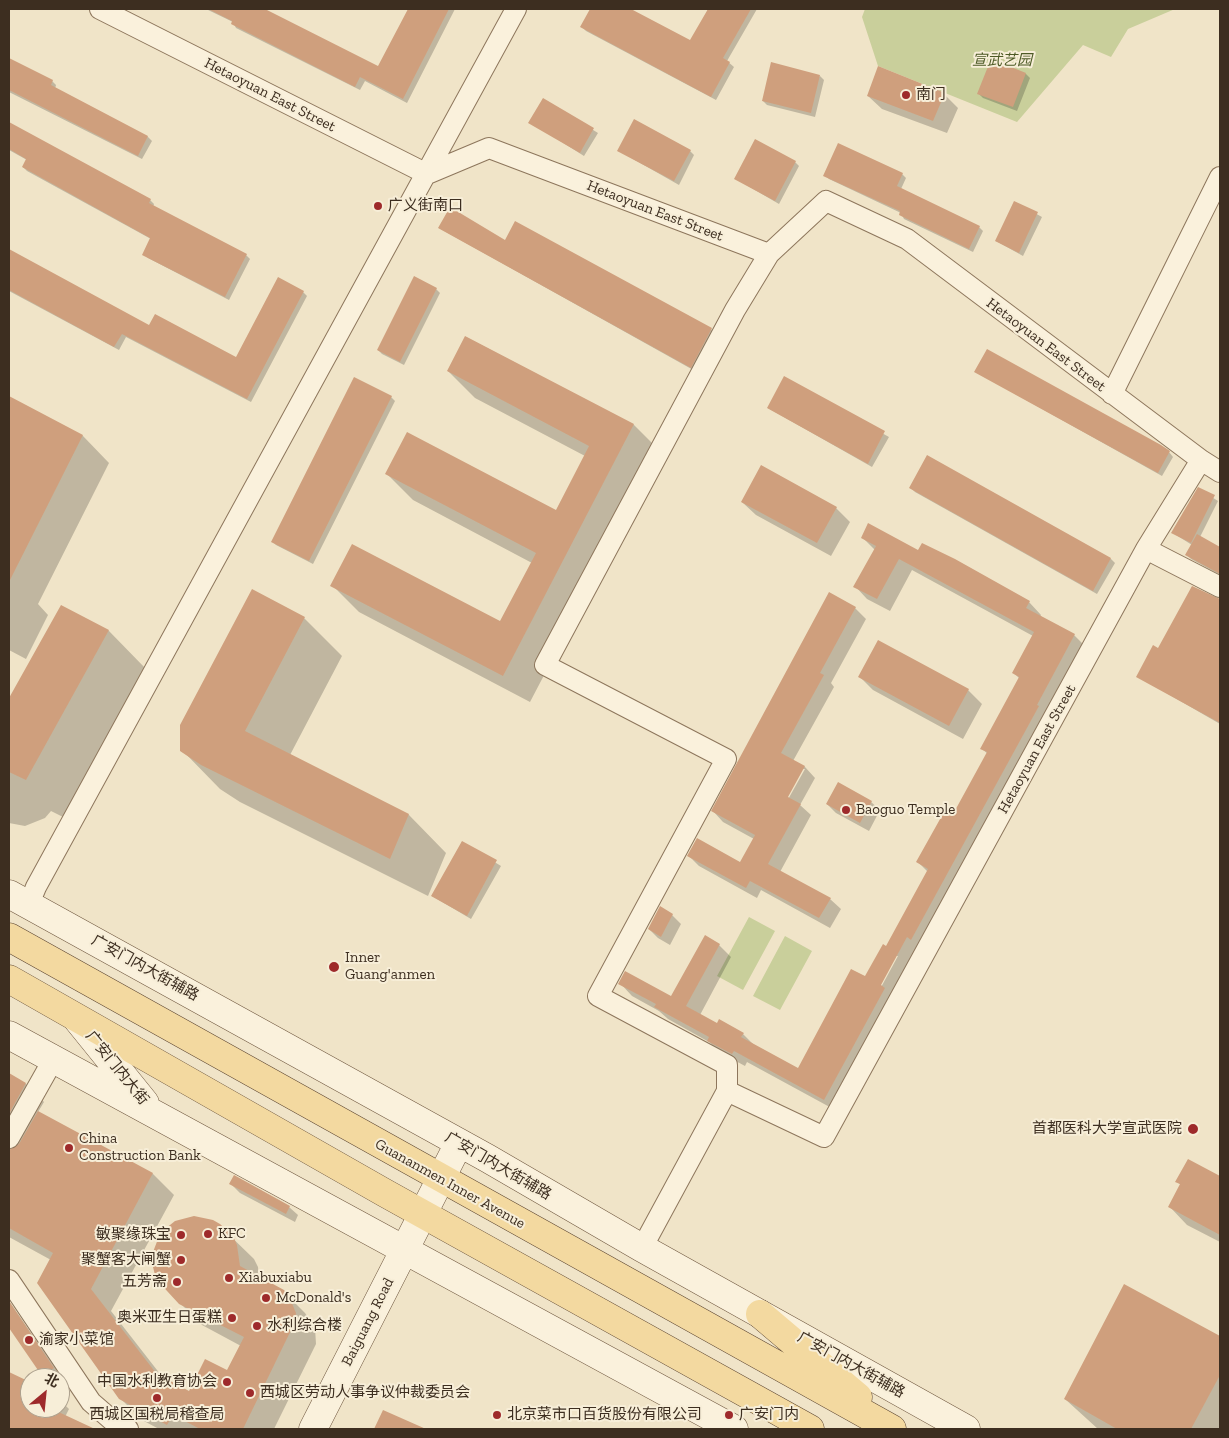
<!DOCTYPE html>
<meta charset="utf-8">
<style>
body{margin:0}
#map{position:relative;width:1229px;height:1438px;overflow:hidden;background:#f0e4c8;font-family:"Zilla Slab","Noto Sans SC",serif}
canvas{display:block}
.frame{position:absolute;inset:0;border:10px solid #3d2e20;pointer-events:none}
.north{position:absolute;left:20px;top:1368px;width:50px;height:50px;box-sizing:border-box;background:#f7eed8;border:1px solid #ada18e;border-radius:50%;rotate:28deg;font-size:14px;font-weight:700;line-height:20px;text-align:center;color:#3d2e20}
.north::after{content:'';display:block;margin:auto;width:18px;height:22px;background:#9e2a2b;clip-path:polygon(50% 0,100% 100%,50% 72%,0 100%)}
</style>
<div id="map">
<canvas width="1229" height="1438"></canvas>
<div class="frame"></div>
<div class="north">北</div>
</div>
<script>
const g = document.querySelector('canvas').getContext('2d');
g.lineJoin = 'round';
function fillPath(path, color) {
  g.fillStyle = color;
  g.fill(path, 'evenodd');
}
function strokePath(path, color, width, dash) {
  g.strokeStyle = color;
  g.lineWidth = width;
  g.lineCap = dash ? 'butt' : 'round';
  g.setLineDash(dash || []);
  g.stroke(path);
}
function write(font, color, halo, rows, align = 'center') {
  g.font = font + ' "Zilla Slab","Noto Sans SC",serif';
  g.lineWidth = 4;
  g.setLineDash([]);
  g.textBaseline = 'middle';
  g.strokeStyle = halo;
  g.fillStyle = color;
  for (const [text, x, y, turn = 0] of rows) {
    g.save();
    g.translate(x, y);
    g.rotate((+turn || 0) * Math.PI / 180);
    g.textAlign = isNaN(turn) ? turn : align;
    if (halo) g.strokeText(text, 0, 0);
    g.fillText(text, 0, 0);
    g.restore();
  }
}
const green = new Path2D(`
 M865,9h310l-47,20 -17,28 -28,-12 -66,77 -139,-56 -16,-49z
 M749,917l26,14 -32,59 -26,-14z
 M785,936l27,15 -32,59 -27,-14z`);
const shadow = new Path2D(`
 M206,9h56l116,59 31,-59h46l-48,94 -42,-22 -5,9 -124,-62 -3,-6z
 M592,9h36l62,33 18,-32 -2,-1h51l-30,52 7,6 -18,33 -130,-69 -4,-4z
 M9,60l43,21 4,4 -1,4 93,48 4,4 -10,18 -133,-67z
 M991,61l35,13 4,4 -13,33 -34,-13 -4,-4z
 M820,76l4,4 -9,37 -48,-12 -4,-4z
 M944,94l14,14 -11,25 -65,-24 -14,-13z
 M543,99l55,34 -14,23 -54,-34z
 M9,124l141,76 4,4 -1,3 93,48 4,4 -21,41 -81,-42 -4,-4 7,-15 -124,-68 -4,-4 4,-7 -18,-10z
 M619,151h71l4,4 -15,30z
 M795,162l4,4 -20,38 -43,-25z
 M902,174l4,4 -5,11 78,38 4,4 -10,21 -69,-33 -3,-6 -72,-34 -4,-4z
 M1015,202l27,15 -19,39 -27,-15z
 M439,228l67,14 205,87 4,4 -20,38z
 M9,251l141,76 87,32 66,-67 4,4 -56,106 -125,-65 -7,13 -110,-59z
 M436,289l4,4 -36,72 -22,-11 -4,-4z
 M466,337l168,88 27,27 -131,250 -171,-90 -27,-27 169,38 31,-60 -119,-63 -26,-26 169,37 29,-55 -110,-58 -27,-27z
 M976,372l193,80 4,5 -11,19z
 M784,378l105,59 -17,30 -104,-59z
 M9,397l74,39 26,27 -71,141 10,11 -22,44 -17,-9z
 M391,397l4,4 -82,163 -37,-19 -4,-4z
 M928,457l183,102 4,4 -18,31 -182,-102 -4,-4z
 M1199,489l19,12 -18,36 20,11v27l-29,-16 -4,-4 5,-10 -19,-12z
 M742,502l94,6 14,14 -19,34 -75,-41z
 M862,537l56,15 111,50 12,13 -1,2 34,18 12,12 -249,464 -90,-49 -2,4 -24,-13 -12,-11 -41,-23 -9,-8 -27,-15 -12,-13 52,15 47,-53 12,12 -31,58 17,10 26,9 12,12 43,23 89,-121 41,-76 -10,-10 35,-44 35,-64 -6,-5 38,-70 -6,-6 19,-37 -121,-66 -22,41 -23,-12 -12,-13 20,-36zM896,956h2l-19,35 -2,-1z
 M1192,587l28,13v124l-83,-48 22,-26z
 M61,607l48,24 37,38 -81,149 -14,-7 -6,7 -20,8 -16,-3v-123z
 M855,608l11,11 -35,64 3,4 -41,74 12,6 10,11 -15,27 11,10 -31,57 50,27 11,10 -11,19 -69,-38 -4,8 -58,-32 -10,-10 52,8 13,-25 -31,-17 -10,-11zM802,769h3l-19,34 -2,-1z
 M304,618l38,38 -52,99 119,60 37,38 -18,43 -188,-94 -20,-13 -38,-39z
 M879,642l89,48 14,14 -19,35 -90,-49 -13,-13z
 M871,802l9,8 -11,21 -33,-18 -9,-9z
 M462,842l39,24 -30,53 -39,-23z
 M672,915l9,9 -11,21 -12,-7 -9,-9z
 M9,1074l17,10 18,18 -6,10 115,62 21,21 -63,116 53,68 25,14 39,-21 13,-26 -39,-21 -22,-22 39,-78 35,34 4,8 1,12 24,12 22,22 10,15 1,16 -42,85h-115l-17,-9 -22,-22 -69,-138 -42,-23v-63l10,-19 -3,3 -7,-4z
 M1188,1160l32,18v64l-33,-17 -18,-19 12,-21 -4,-3z
 M231,1184l58,23 9,8 -3,7 -55,-29z
 M1125,1286l95,52v91h-122l-33,-30z
 M9,1301l53,77 -2,1 -14,-1 -3,-2 -34,-50z
 M9,1374l21,10v24h30v-8l9,9 -4,8 25,12h-81z`);
const building = new Path2D(`
 M208,9h57l113,57 30,-57h41l-46,90 -43,-22 -5,10 -124,-63 1,-3z
 M590,9h41l59,31 18,-31h43l-28,49 7,4 -19,35 -131,-70z
 M9,58l44,22 -2,5 97,51 -10,20 -129,-66z
 M991,59l35,14 -13,34 -36,-13z
 M771,62l49,13 -9,38 -49,-12z
 M878,66l67,27 -12,28 -66,-25z
 M543,98l51,30 -14,25 -52,-30z
 M634,119l57,31 -17,31 -57,-30z
 M9,122l142,77 -2,4 98,51 -22,43 -83,-42 8,-17 -128,-71 4,-8 -17,-10z
 M755,139l41,22 -21,40 -41,-22z
 M838,143l65,30 -6,13 83,40 -11,23 -70,-34 1,-4 -77,-35z
 M1014,201l24,11 -19,41 -24,-12z
 M450,207l55,33 10,-19 197,107 -21,40 -253,-140z
 M9,249l140,76 6,-11 81,43 42,-80 26,14 -57,108 -125,-65 -8,13 -105,-57z
 M414,276l23,12 -37,74 -23,-12z
 M465,336l169,88 -131,252 -173,-90 22,-42 148,77 36,-68 -151,-79 22,-42 149,78 33,-64 -142,-75z
 M987,349l174,96 9,6 -12,22 -184,-101z
 M784,376l101,55 -17,33 -101,-56z
 M354,377l38,19 -83,165 -38,-19z
 M9,396l74,39 -74,147z
 M927,455l184,103 -18,33 -184,-103z
 M761,465l76,42 -20,36 -76,-41z
 M1198,487l17,8 -24,48 -20,-10z
 M868,523l50,27 4,-7 33,16 75,42 -4,7 49,26 -38,71 2,1 -128,234 -4,-3 -26,48 4,3 -61,112 -90,-49 -2,3 -25,-13 2,-4 -55,-30 2,-3 -38,-20 7,-13 46,25 34,-61 15,9 -34,62 31,17 2,-4 25,14 -3,4 57,31 53,-99 14,7 18,-32 3,2 42,-77 -12,-7 28,-50 8,4 35,-64 -7,-3 39,-72 -7,-4 22,-41 -135,-73 -22,40 -24,-12 23,-41 -15,-8z
 M1197,534l23,13v27l-35,-19z
 M1192,586l28,13v124l-84,-46 17,-32 5,3z
 M252,589l53,28 -60,114 164,83 -19,45 -189,-94 -21,-14v-26z
 M829,592l27,15 -36,66 4,2 -43,78 24,13 -17,31 13,7 -33,60 63,34 -12,20 -69,-37 -4,7 -59,-32 10,-18 43,24 15,-27 -44,-24z
 M61,605l48,25 -83,150 -17,-8v-74z
 M878,640l91,49 -20,37 -91,-49z
 M838,782l34,19 -12,22 -34,-19z
 M462,841l35,19 -30,56 -36,-20z
 M660,906l13,8 -12,23 -13,-8z
 M9,1073l17,10 -17,31z
 M38,1111l115,62 -62,116 65,84 33,18 16,-32 22,11 17,-33 -65,-33 -23,-25 -3,-12v-15l5,-13 7,-10 10,-8 19,-5 19,4 7,4 13,12 4,9 3,21 44,24 5,6 7,17 -1,9 -52,107h-43l-27,-14 -6,10 -48,-26 -82,-116 16,-30 -44,-25v-78l10,-6z
 M1188,1159l32,17v59l-52,-28 12,-23 -5,-2z
 M234,1175l56,31 -4,8 -57,-30z
 M1124,1284l96,52v39l-29,54h-74l-53,-30z
 M9,1301l45,67 -12,8 -33,-48z
 M9,1372l21,10v26h20l45,21h-86z
 M383,1410l43,19h-52z`);
const street = new Path2D(`
 M100,9l327,165 62,-26 280,106 57,-53 81,38 294,221 -55,89 -322,588 -97,-46
 M1112,394l108,-217
 M1201,460l19,12
 M1146,549l74,38
 M29,904l7,-17 480,-878
 M9,1138l44,-78
 M642,1248l85,-157v-26l-129,-69 128,-237 -181,-94 190,-355 34,-56
 M9,1280l82,122 23,20 14,7`);
const secondary = new Path2D(`
 M9,894l478,264 155,90 324,181
 M77,1019l68,84
 M9,1035l725,394
 M313,1429l146,-286`);
const primary = new Path2D(`
 M9,937l883,492
 M9,979l376,214 425,236
 M760,1314l98,83`);
const markers = [
 [906,95,5,"#9e2a2b"],
 [378,206,5,"#9e2a2b"],
 [846,810,5,"#9e2a2b"],
 [334,967,6,"#9e2a2b"],
 [1193,1129,6,"#9e2a2b"],
 [69,1148,5,"#9e2a2b"],
 [208,1234,5,"#9e2a2b"],
 [181,1235,5,"#9e2a2b"],
 [181,1260,5,"#9e2a2b"],
 [229,1278,5,"#9e2a2b"],
 [177,1282,5,"#9e2a2b"],
 [266,1298,5,"#9e2a2b"],
 [232,1318,5,"#9e2a2b"],
 [257,1326,5,"#9e2a2b"],
 [29,1340,5,"#9e2a2b"],
 [227,1382,5,"#9e2a2b"],
 [250,1393,5,"#9e2a2b"],
 [157,1398,5,"#9e2a2b"],
 [497,1415,5,"#9e2a2b"],
 [729,1415,5,"#9e2a2b"]
];
const parkNames = [
 ["宣武艺园",1002,61]
];
const streetNames = [
 ["Hetaoyuan East Street",270,95,27],
 ["Hetaoyuan East Street",655,211,21],
 ["Hetaoyuan East Street",1046,345,37],
 ["Hetaoyuan East Street",1037,749,-61],
 ["广安门内大街辅路",145,968,29],
 ["广安门内大街",117,1068,51],
 ["广安门内大街辅路",498,1166,30],
 ["Guananmen Inner Avenue",450,1184,29],
 ["Baiguang Road",368,1322,-63],
 ["广安门内大街辅路",851,1365,29]
];
const poiNames = [
 ["南门",916,95],
 ["广义街南口",388,206],
 ["Baoguo Temple",856,810],
 ["Inner",345,958],
 ["Guang'anmen",345,975],
 ["首都医科大学宣武医院",1182,1129,"right"],
 ["China",79,1139],
 ["Construction Bank",79,1156],
 ["KFC",218,1234],
 ["敏聚缘珠宝",171,1235,"right"],
 ["聚蟹客大闸蟹",171,1260,"right"],
 ["Xiabuxiabu",239,1278],
 ["五芳斋",167,1282,"right"],
 ["McDonald's",276,1298],
 ["奥米亚生日蛋糕",222,1318,"right"],
 ["水利综合楼",267,1326],
 ["渝家小菜馆",39,1340],
 ["中国水利教育协会",217,1382,"right"],
 ["西城区劳动人事争议仲裁委员会",260,1393],
 ["西城区国税局稽查局",157,1415,"center"],
 ["北京菜市口百货股份有限公司",507,1415],
 ["广安门内",739,1415]
];
fillPath(green, '#c9cf9b');
fillPath(shadow, '#0003');
fillPath(building, '#cf9f7d');
strokePath(street, '#8d765c', 22);
strokePath(secondary, '#6f573f', 29);
strokePath(primary, '#5b4430', 29);
strokePath(street, '#faf1dc', 20);
strokePath(secondary, '#faf1dc', 28);
strokePath(primary, '#f3d9a0', 28);
for (const [x, y, r, color] of markers) {
  const dot = new Path2D();
  dot.arc(x, y, r, 0, 2 * Math.PI);
  g.fillStyle = color;
  g.fill(dot);
  strokePath(dot, '#f7eed8', 2);
}
write('italic 15px', '#4d5a26', '#f7eed8', parkNames);
write('15px', '#3d2e20', '#f7eed8', streetNames);
write('15px', '#3d2e20', '#f7eed8', poiNames, 'left');
</script>
